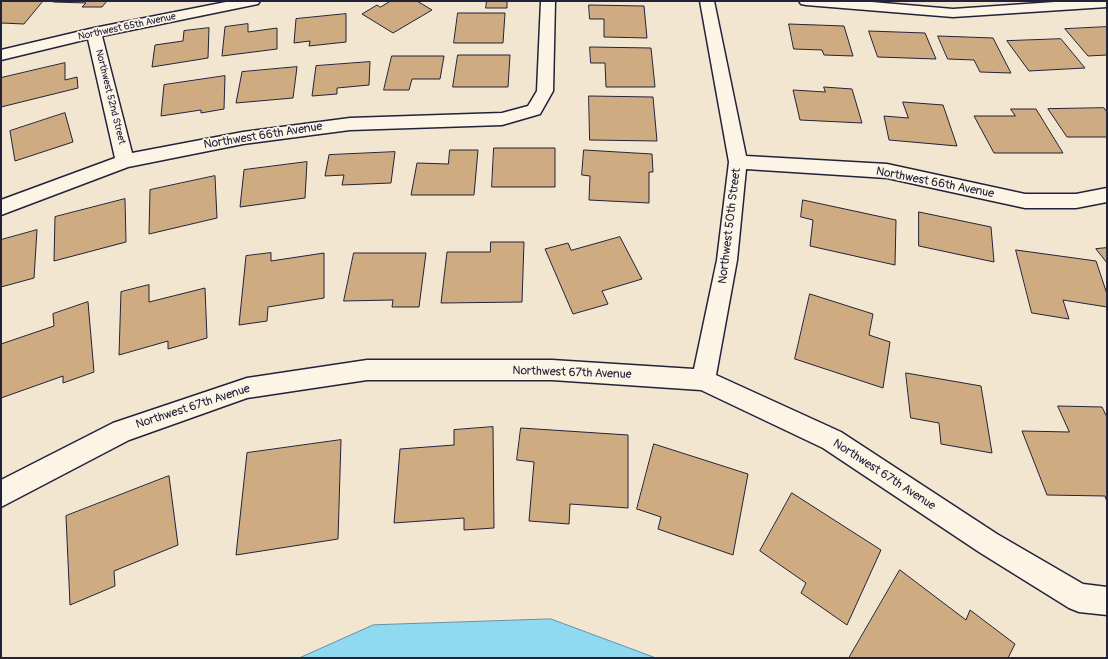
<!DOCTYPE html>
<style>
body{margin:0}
#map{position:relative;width:1108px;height:659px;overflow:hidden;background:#f3e6d1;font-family:Pangolin,sans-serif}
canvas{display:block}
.frame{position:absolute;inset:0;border:2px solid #22223b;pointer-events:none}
</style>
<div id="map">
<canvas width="1108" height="659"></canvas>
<div class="frame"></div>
</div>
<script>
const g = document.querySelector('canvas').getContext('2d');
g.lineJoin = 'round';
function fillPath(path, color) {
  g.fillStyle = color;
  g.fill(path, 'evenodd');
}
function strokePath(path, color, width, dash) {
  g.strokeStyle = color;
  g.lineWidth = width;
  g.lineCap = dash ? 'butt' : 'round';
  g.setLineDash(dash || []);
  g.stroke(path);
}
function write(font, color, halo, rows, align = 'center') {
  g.font = font + ' Pangolin,sans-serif';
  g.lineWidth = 3.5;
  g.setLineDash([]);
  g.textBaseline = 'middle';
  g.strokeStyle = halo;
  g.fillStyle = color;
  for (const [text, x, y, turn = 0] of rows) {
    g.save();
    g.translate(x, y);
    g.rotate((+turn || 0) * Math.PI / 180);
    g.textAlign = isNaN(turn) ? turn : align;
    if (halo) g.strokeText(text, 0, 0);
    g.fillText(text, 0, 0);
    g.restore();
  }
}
const water = new Path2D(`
 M551,619l105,39h-357l74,-33z`);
const building = new Path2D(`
 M1,1h42l-19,23 -23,-1z
 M55,1h52l-5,6h-20l4,-4 -32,-1z
 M391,1h26l15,9 -39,23 -31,-19 15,-9 3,2z
 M487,1h20v7h-21z
 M589,5l55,1 3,32 -43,-1v-18h-14z
 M458,13h47l-2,30h-49z
 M346,14v28l-37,4 1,-5 -16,2 2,-24z
 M248,24v8l29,-4v21l-55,7 3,-29z
 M789,24l55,2 9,30 -29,-1 -2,-5 -28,-1z
 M1107,27v28l-19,1 -23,-27z
 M209,28l-1,30 -56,9 3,-22 28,-4 1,-10z
 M869,31l56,2 11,26 -58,-2z
 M938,36l55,2 18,35 -31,-1 -6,-12 -26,-1z
 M1061,39l24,29 -56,3 -22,-30z
 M590,47l61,1 4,39h-49l-1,-24h-14z
 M458,55h52l-2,32h-55z
 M392,56h52l-4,23h-28l-3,11h-25z
 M370,62l-1,23 -32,3v6l-25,2 4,-30z
 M65,63v17l12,-3 1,11 -77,19v-29z
 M297,67l-4,31 -57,5 6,-31z
 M225,76l-1,33 -23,4v-3l-40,6 3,-31z
 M824,87l28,2 10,34 -62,-3 -7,-30 32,2z
 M589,96l64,1 4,44 -67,-1z
 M903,102l40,3 14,41 -68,-6 -5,-24 24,2z
 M1104,108l3,4v25h-40l-19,-28z
 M1011,109h25l27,44h-69l-20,-37h41z
 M65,113l8,29 -58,19 -5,-30z
 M494,148h61v39h-63z
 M450,150h28l-4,45h-63l6,-32 31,1z
 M584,150l68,4 1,18h-4v31l-60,-3 1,-24 -8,-1z
 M395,152l-4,31 -49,2 2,-10 -19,1 4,-21z
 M307,162l-2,36 -65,9 4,-37z
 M215,176l2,42 -68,16 1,-44z
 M125,199l1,43 -72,19 1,-44z
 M803,200l93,20 -1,45 -85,-19 3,-26 -12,-3z
 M919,212l72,15 3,35 -75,-16z
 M37,230l-3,48 -33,9v-47z
 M620,237l22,42 -40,12 6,13 -35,10 -28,-65 23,-6 3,7z
 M491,242h33l-2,60 -81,1 6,-51h43z
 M1107,248v15l-11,-14z
 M1016,250l80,11 11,33v13l-44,-7 6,19 -37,-6z
 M271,253v8l53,-8v45l-56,9 -1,14 -28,4 7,-69z
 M354,253h72l-7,54h-27l1,-7 -49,1z
 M149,285v17l56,-14 2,50 -39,11v-8l-49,14 2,-63z
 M810,294l63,20 -4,21 21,7 -7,46 -88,-29z
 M88,302l6,70 -31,11v-7l-62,22v-54l53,-18 -1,-12z
 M906,373l75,13 11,67 -51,-9 -2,-21 -28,-5z
 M1058,406l44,1 5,10v85l-2,-6 -58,-1 -25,-64 47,1z
 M493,427l1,101 -30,2v-12l-70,5 6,-74 54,-4v-15z
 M521,428l107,7v73l-58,-4 -1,20 -40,-3 5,-59 -17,-2z
 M341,440l-3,99 -102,16 11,-102z
 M654,444l94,30 -15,81 -75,-26 3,-12 -24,-8z
 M169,476l9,69 -64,26 1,15 -45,19 -4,-89z
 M792,493l89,57 -34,75 -46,-32 5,-10 -46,-32z
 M900,570l66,50 4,-10 45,34 -7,14h-159z`);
const minor = new Path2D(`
 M231,1h29l-2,3 -5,1 -151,31 30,117 111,-21 107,-14 152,-5 26,-7 9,-15 4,-90h14l-2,90 -13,23 -38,11 -152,5 -107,14 -115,23 -127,48v-15l114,-42 -27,-119 -87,21v-10l93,-22z
 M700,1h14l32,155 141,8 138,30h51l31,-6v14l-31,6h-51l-138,-30 -141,-9 -9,91 -21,115 125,57 156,102 86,50 24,3v28l-28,-3 -10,-4 -90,-56 -156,-104 -122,-58 -149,-10h-185l-120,18 -118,42 -128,67v-27l112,-57 134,-45 120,-18h185l142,9 23,-109 12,-98z
 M799,1h61l93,8 116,-8h38v6l-154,10 -147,-12 -5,-1z`);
const farStreetnames = [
 ["Northwest 65th Avenue",127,27,-12],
 ["Northwest 52nd Street",110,97,76]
];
const streetNames = [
 ["Northwest 66th Avenue",263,136,-9],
 ["Northwest 66th Avenue",935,183,11],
 ["Northwest 50th Street",730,226,-83],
 ["Northwest 67th Avenue",572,373,2],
 ["Northwest 67th Avenue",193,407,-18],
 ["Northwest 67th Avenue",884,475,33]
];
fillPath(water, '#90daf1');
strokePath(water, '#6490a8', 1);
fillPath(building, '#cfab82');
strokePath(building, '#22223b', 1);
strokePath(minor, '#22223b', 3);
fillPath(minor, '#fcf5e5');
write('10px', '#22223b', '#fcf5e5', farStreetnames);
write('12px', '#22223b', '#fcf5e5', streetNames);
</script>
